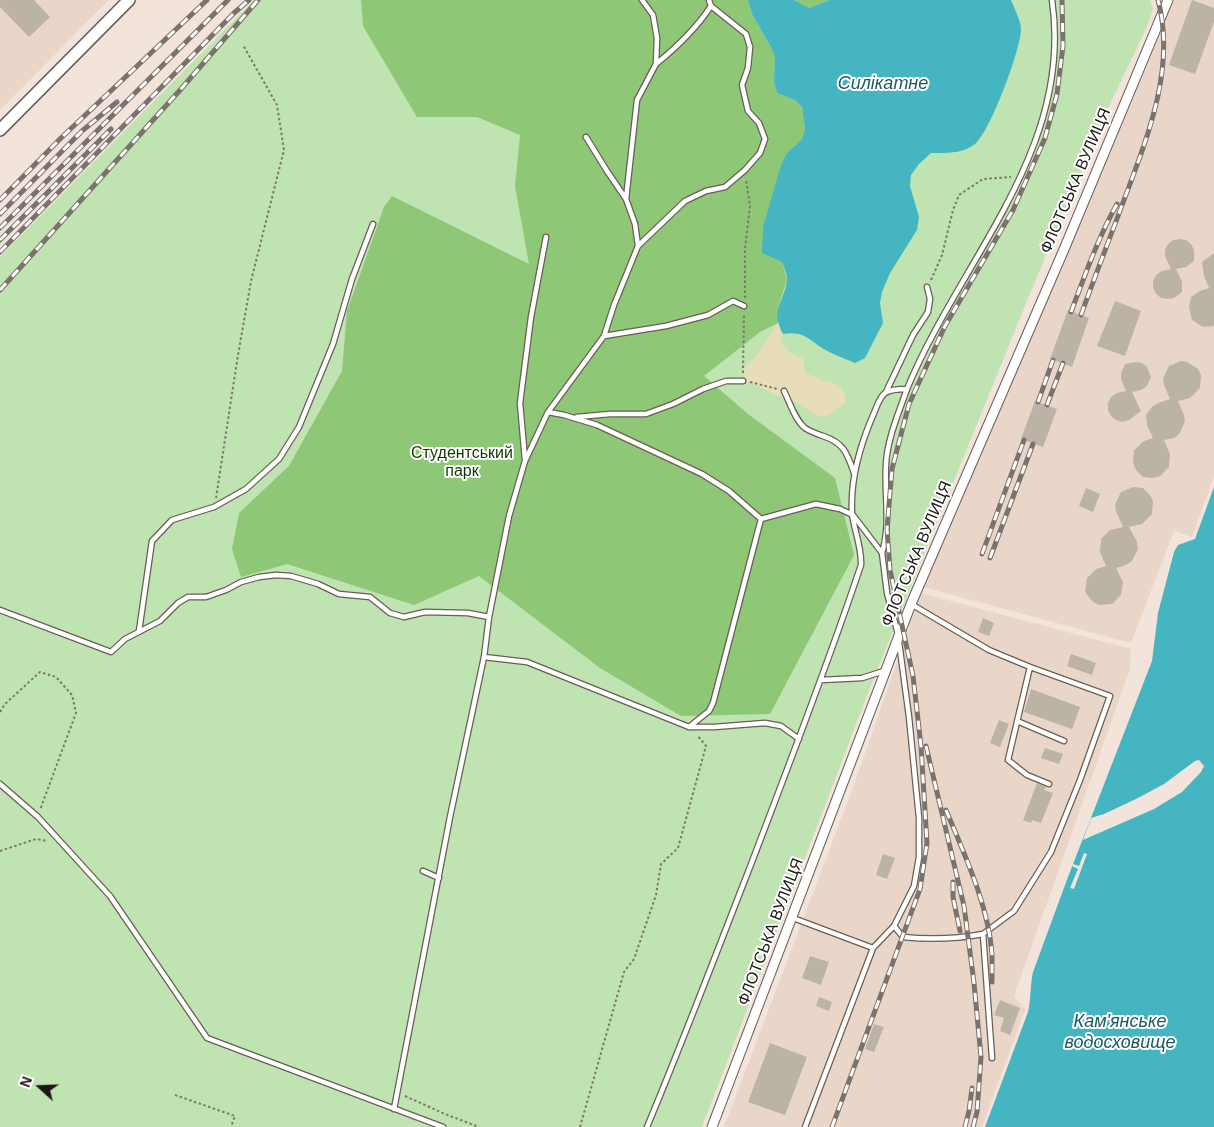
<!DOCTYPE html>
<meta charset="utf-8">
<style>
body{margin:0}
#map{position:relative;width:1214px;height:1127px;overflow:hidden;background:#f2e4db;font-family:Arial,sans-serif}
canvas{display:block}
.north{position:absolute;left:15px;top:1062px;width:50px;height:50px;-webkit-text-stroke:4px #fff;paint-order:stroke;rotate:290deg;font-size:14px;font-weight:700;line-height:20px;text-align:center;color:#1b1613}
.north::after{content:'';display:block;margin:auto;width:18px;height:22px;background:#1b1613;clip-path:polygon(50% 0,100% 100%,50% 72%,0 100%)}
</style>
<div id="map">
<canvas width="1214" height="1127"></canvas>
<div class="north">N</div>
</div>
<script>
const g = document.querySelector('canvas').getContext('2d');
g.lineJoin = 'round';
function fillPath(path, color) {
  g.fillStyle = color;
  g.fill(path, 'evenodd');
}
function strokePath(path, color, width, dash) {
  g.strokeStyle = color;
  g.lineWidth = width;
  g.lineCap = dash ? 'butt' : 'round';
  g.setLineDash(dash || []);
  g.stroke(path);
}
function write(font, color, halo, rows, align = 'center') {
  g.font = font + ' Arial,sans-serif';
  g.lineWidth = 4;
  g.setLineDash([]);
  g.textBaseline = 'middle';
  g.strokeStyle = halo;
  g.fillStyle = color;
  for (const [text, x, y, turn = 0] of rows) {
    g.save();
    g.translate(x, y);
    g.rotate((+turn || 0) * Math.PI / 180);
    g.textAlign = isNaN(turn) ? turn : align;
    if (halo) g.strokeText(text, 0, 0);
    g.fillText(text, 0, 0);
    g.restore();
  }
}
const built = new Path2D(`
 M0,0h109l-109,110z
 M1173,0h41v476l-22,61 -18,-6 -43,112 -208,-56z
 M921,593l210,56 -1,20 -116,327 11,14 -43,117h-258l130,-342z`);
const green = new Path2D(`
 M254,0h896l3,9 -7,20 -38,79 -77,183 -161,397 -168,439h-702v-870z`);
const forest = new Path2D(`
 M361,0h387l4,14 19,33 4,10 -1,25 3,11 18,7 7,7 3,22 -3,10 -15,14 -5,109 5,18 -9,27v16l-18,9 -56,44 44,38 87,64 19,77 -84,159 -89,2 -81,-48 -121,-92 -65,29 -127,-41 -46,13 -9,-28 7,-36 50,-47 53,-95 5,-60 37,-104 8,-11 137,68 -14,-78 5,-51 -43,-18h-60l-54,-91z
 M794,0h36l-21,8z`);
const sand = new Path2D(`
 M778,323l5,11 -2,8 9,11 13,5 3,15 15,7 11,2 11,7 3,13 -16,13 -11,2 -25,-16 -11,-3 -36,-17 -4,-11 15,-17z`);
const water = new Path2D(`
 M748,0h46l15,8 21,-8h181c3,8 10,21 10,29 0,20 -31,103 -46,115 -13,10 -29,9 -44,9l-12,11 -8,11 -1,11 9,31 -2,13 -27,43 -8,19 -2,11 3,20 -18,35 -10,5c-11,-5 -23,-9 -33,-15 -15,-10 -19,-17 -39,-14 -13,-26 0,-29 4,-53 1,-5 -3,-13 -5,-19l-20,-9 1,-26 18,-62 6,-12 15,-14 3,-10 -3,-22 -7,-7 -18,-7 -3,-11 1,-25 -4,-10 -19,-33z
 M1214,487v640h-229l43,-115c3,-13 2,-27 5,-40l35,-95 84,-216 6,-48 16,-61 4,-7 17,-6z`);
const pier = new Path2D(`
 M1199,760l5,6 -3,6 -19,20 -28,17 -71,31 8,-22 13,-4 34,-16 26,-14 31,-23z
 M1084,853l3,1 -13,35 -4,-1 8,-19 -6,-3 1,-2 6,2z`);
const building = new Path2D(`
 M0,0h34l16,17 -21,20 -29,-30z
 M1192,0l22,8v14l-19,52 -26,-9z
 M1180,239l6,1 5,4 3,6v11l-8,6 -10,2 6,13v10l-8,6 -7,1 -6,-1 -5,-4 -3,-6v-7l3,-6 6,-4 9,-2 -6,-13v-6l3,-6 5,-4z
 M1214,253v73l-11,1 -11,-7 -3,-13 2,-10 9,-6 9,-3 -5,-12 -2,-14z
 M1115,301l26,10 -16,45 -28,-10z
 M1068,310l21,8 -17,49 -22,-8z
 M1181,361l6,1 11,7 3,6 -1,13 -10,10 -12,3 6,14 1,7 -6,12 -5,4 -10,2 6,14 -1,13 -9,9 -7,2 -10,-1 -7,-7 -3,-7 1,-13 10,-9 9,-3 -6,-13 -1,-10 6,-8 6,-4 12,-4 -6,-14 -1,-7 6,-12z
 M1136,362l6,1 5,4 4,10 -4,9 -6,4 -9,2 9,19 -12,9 -7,2 -6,-2 -5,-4 -3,-6v-7l3,-6 6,-4 9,-2 -5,-12v-6l4,-9z
 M1035,401l22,8 -14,38 -22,-8z
 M1133,487l10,1 7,7 3,6 -1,13 -10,10 -13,3 8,15 1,7 -6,12 -6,4 -10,3 7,14 -2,13 -9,9 -13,1 -6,-3 -8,-10 2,-14 9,-9 10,-3 -6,-14 1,-13 9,-9 13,-3 -7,-16 -1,-7 6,-12z
 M1086,488l14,6 -7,18 -14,-6z
 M983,618l11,5 -5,13 -11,-4z
 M1071,654l25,9 -4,12 -25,-9z
 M1031,689l49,18 -8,22 -48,-17z
 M999,720l10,4 -9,23 -10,-4z
 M1045,748l18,6 -4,10 -18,-6z
 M1037,783l9,4 -2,3 9,3 -12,30 -9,-3 -1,3 -8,-3z
 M883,854l12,4 -8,21 -11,-4z
 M810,956l19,6 -8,23 -19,-7z
 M819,997l13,5 -3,9 -13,-5z
 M1000,1000l20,8 -10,27 -10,-4 4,-13 -10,-3z
 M874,1024l10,3 -10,25 -9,-3z
 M770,1043l37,14 -22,58 -37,-13z`);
const path = new Path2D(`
 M931,280l11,-25 11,-45 6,-15 24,-16 28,-2
 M745,298v-49l5,-43 -4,-27
 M743,373l1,-60
 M750,382l27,7
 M216,498l22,-143 13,-74 33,-131 -7,-45 -34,-60
 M0,712l5,-8 35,-32 16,5 16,18 4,18 -36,97
 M0,851l36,-12 12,2
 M175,1095l60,21 -4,11
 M405,1096l40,18 34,13
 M580,1127l44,-155 10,-13 22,-64 5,-31 17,-16 28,-102 -9,-11`);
const service = new Path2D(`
 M642,0l11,15 4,23 -1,26c21,-17 40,-35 55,-58l-2,-6
 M586,137l21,34 19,28 11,-99 19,-36
 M626,199l9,25 3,22 47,-45 21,-10 19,-4 20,-17 15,-17 5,-14 -6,-16 -11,-12 -6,-26 6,-17 2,-21 -4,-13 -35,-28
 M604,336l62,-10 42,-11 25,-14 11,5
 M784,391c6,12 11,29 21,37 6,4 12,6 18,8 21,7 24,17 31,37
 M886,392l27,-57 15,-23 2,-13 -3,-12
 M548,412l16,3 33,10 105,49 27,17 32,28 55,-15 24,5 13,6 29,38 5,40 11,41
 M577,417l33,-3h36l27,-10 30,-15 23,-8h17
 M525,460l-5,-57 11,-86 15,-80
 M882,553c9,-29 2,-60 4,-89 1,-24 13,-52 21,-75
 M911,604l78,46 41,17 80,29 -30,84 -29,72 -37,59 -31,23
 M0,610l111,42 14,-13 35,-18 18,-18 10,-6h18l20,-7 15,-8 18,-5 17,-2 15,1 27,8 21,10 31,3 20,16 14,4 21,-5 43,1 21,4
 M139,631l13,-90 20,-21 42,-13 32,-18 33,-30 20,-32 34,-83 19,-65 21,-55
 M484,657l43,5 162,65h25l51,-4 16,3 18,13
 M1030,667l-22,93 19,15 22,9
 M821,680l41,-2 22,-7
 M1017,721l47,20
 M689,727l20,-16 4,-8 48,-184
 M0,784l38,33 72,79 97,142 236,89
 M423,871l16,7
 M793,918l80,30 -68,179
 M894,926l9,11c28,3 53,2 80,-3l9,124
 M873,948l21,-22 20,-40 5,-29v-39l-10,-101 -10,-75
 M394,1109l56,-292 34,-160 5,-40 20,-101 16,-55 23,-49 56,-76 10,-31 24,-59
 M647,1127c36,-86 69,-173 103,-260 38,-100 77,-200 111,-302 1,-17 -7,-35 -9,-52 -2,-35 8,-68 22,-100 3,-7 5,-15 11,-20 6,-4 15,-4 22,-4 53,-129 167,-239 145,-389`);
const minor = new Path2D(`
 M712,1127l199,-523 154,-357 103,-247`);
const tertiary = new Path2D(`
 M0,130l129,-130`);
const rail = new Path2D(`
 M0,200l61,-62 146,-138
 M0,214l82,-83 35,-29
 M0,228l228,-228
 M0,240l111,-111
 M0,252l234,-239 15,-13
 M0,290l181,-201 77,-89
 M1071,312c14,-37 27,-74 46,-108
 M1081,315c13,-36 27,-72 40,-107 24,-65 56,-138 37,-208
 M1038,402l15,-42
 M1047,405l16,-42
 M982,554l42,-114
 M990,558l43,-114
 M926,746l38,160 10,77 7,74 -4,55 -4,15
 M946,810c19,46 42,94 46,144 0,9 0,19 0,28
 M953,882v15l7,34
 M832,1127l88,-238 7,-46 -6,-97 -8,-70 -23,-106 -3,-41 5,-60 17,-65 36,-78 68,-116 32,-72 12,-44 6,-48 -1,-46
 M965,1127l4,-16 3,-23`);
const streetNames = [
 ["ФЛОТСЬКА ВУЛИЦЯ",1076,181,-67],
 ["ФЛОТСЬКА ВУЛИЦЯ",917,554,-67],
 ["ФЛОТСЬКА ВУЛИЦЯ",771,932,-69]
];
const parkNames = [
 ["Студентський",462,454],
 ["парк",462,472]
];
const waterNames = [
 ["Силікатне",883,84],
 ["Кам'янське",1120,1022],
 ["водосховище",1120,1043]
];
fillPath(built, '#ead6c8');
fillPath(green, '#bfe3b1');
fillPath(forest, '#8ec876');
fillPath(sand, '#e7deb9');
fillPath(water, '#44b5c1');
fillPath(pier, '#f2e4db');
fillPath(building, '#bcb3a7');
strokePath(service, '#695d55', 7);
strokePath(minor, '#695d55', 11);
strokePath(tertiary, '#695d55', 14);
strokePath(path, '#7e756f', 2, [2.5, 2.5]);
strokePath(service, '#fff', 4.5);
strokePath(minor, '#fff', 9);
strokePath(tertiary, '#fff', 11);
strokePath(rail, '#7b726c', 5);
strokePath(rail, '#fff', 3, [9]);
write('16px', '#1b1613', '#fff', streetNames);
write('16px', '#113600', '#fff', parkNames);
write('italic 18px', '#1c5a61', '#fff', waterNames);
</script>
